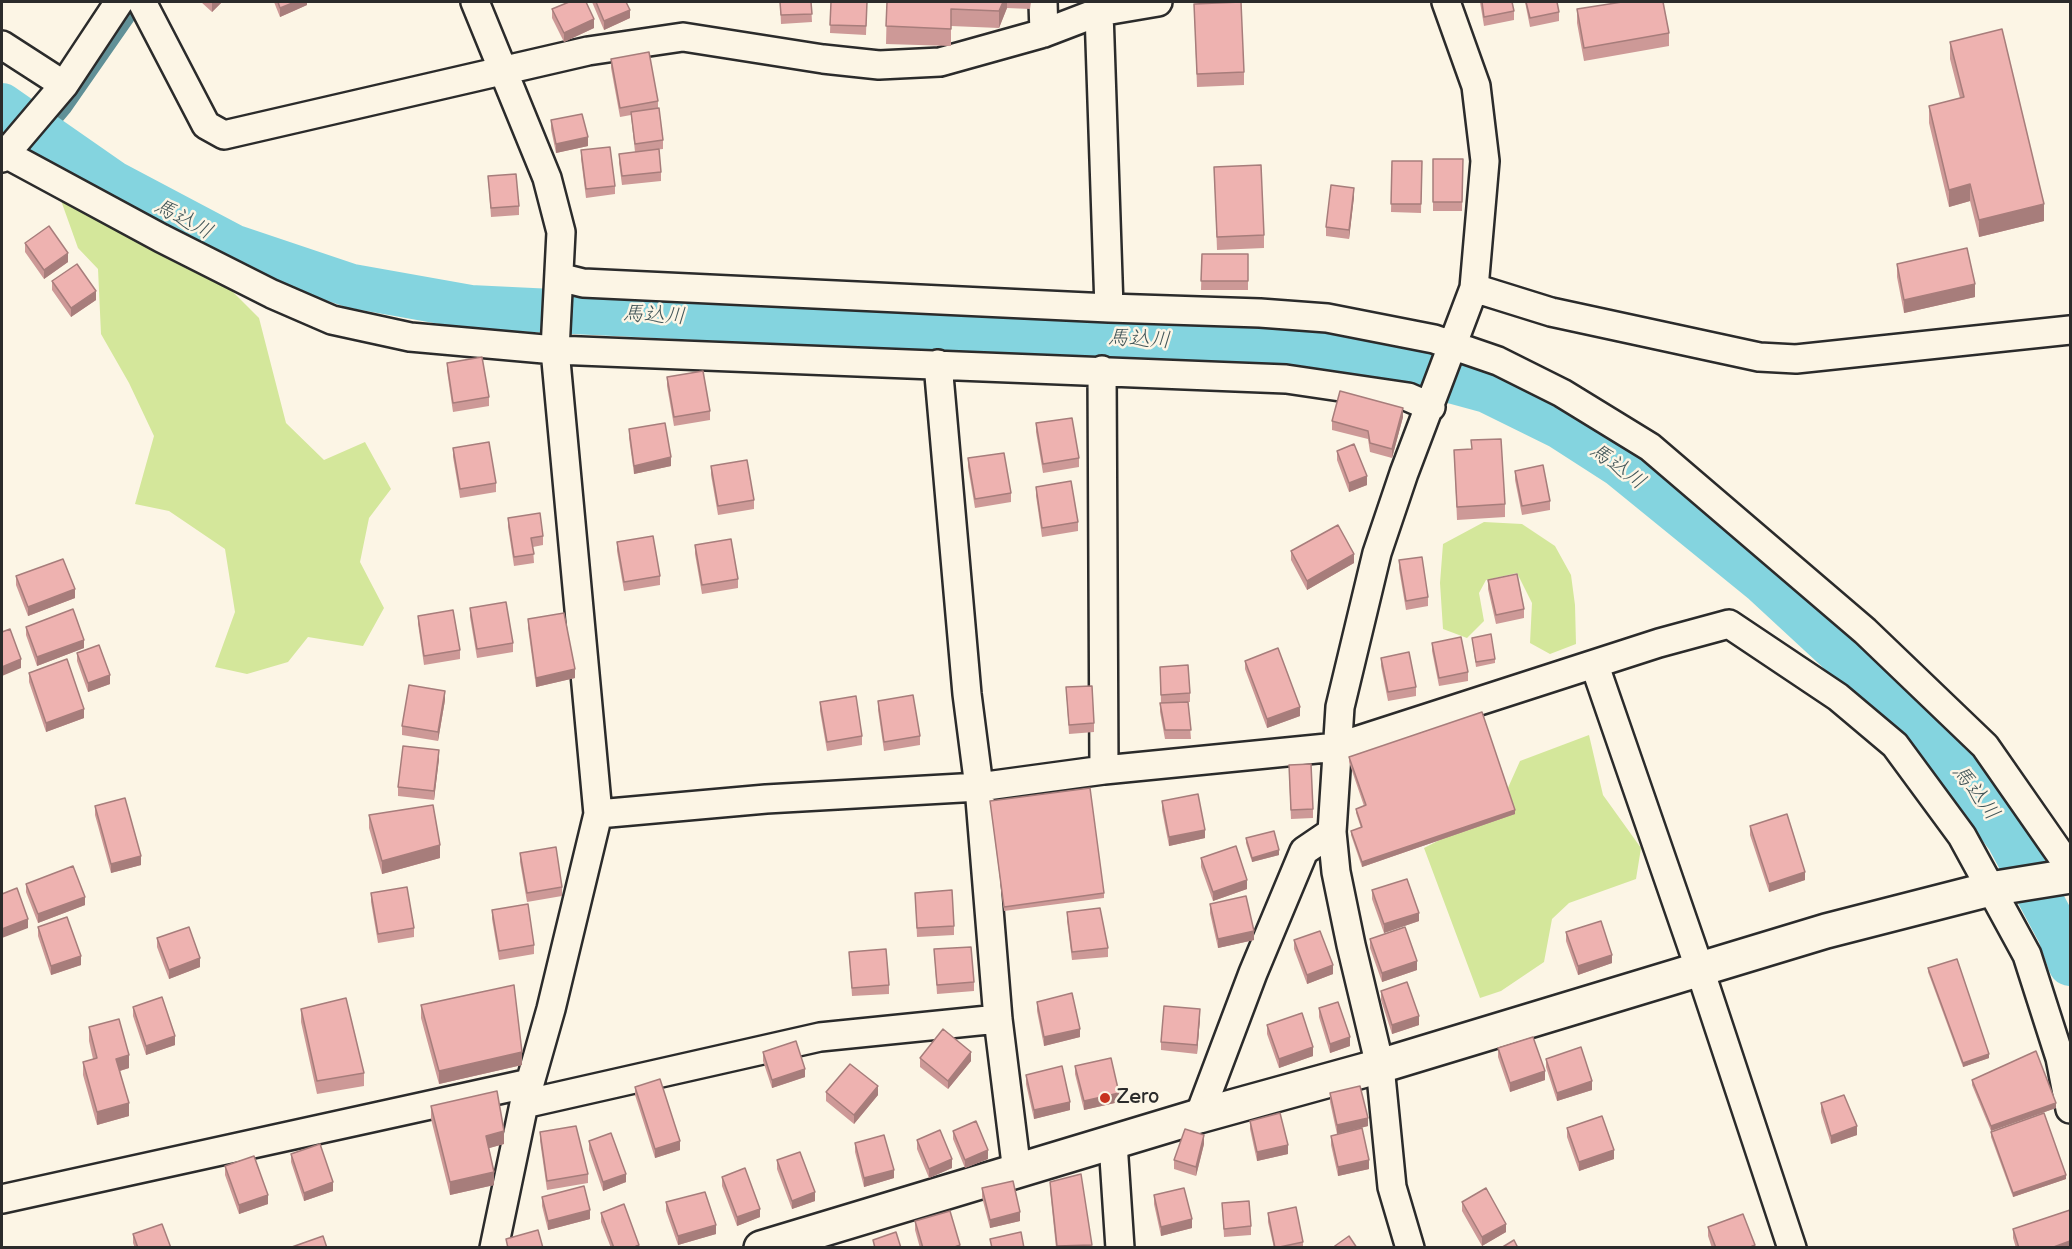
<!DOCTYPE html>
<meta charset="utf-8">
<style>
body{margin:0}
#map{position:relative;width:2072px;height:1249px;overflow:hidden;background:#fcf5e5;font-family:"Balsamiq Sans",sans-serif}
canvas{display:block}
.frame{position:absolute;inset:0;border:3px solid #2b2b2b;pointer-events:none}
</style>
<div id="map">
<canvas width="2072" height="1249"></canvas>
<div class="frame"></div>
</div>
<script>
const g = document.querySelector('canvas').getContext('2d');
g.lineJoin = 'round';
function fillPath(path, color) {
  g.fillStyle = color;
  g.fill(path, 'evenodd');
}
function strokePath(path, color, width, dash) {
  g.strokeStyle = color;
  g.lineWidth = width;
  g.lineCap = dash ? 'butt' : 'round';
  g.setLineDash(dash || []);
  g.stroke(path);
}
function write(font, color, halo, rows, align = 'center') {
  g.font = font + ' "Balsamiq Sans","Klee One",sans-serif';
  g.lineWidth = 5;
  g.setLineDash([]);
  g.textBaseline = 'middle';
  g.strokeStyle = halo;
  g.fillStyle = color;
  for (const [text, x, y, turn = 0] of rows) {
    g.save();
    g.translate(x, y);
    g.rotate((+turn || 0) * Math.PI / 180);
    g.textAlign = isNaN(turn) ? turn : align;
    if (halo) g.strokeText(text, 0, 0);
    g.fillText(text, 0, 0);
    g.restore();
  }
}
const green = new Path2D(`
 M54,181l172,104 33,33 27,105 38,37 41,-18 26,47 -22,29 -9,44 24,46 -21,38 -55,-9 -20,25 -41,12 -32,-7 20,-55 -10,-63 -56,-38 -34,-7 19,-68 -25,-53 -28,-49 -3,-65 -20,-21z
 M1484,522l38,2 33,22 16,29 4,30 1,39 -26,10 -20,-11 2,-40 -15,-30 -31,7 -7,13 5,28 -17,17 -24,-9 -3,-46 3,-39z
 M1589,735l14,60 38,53 -5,31 -67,24 -17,16 -8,43 -43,29 -21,7 -56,-150 74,-38 22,-49z`);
const stream = new Path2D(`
 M46,135l21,-25 71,-102`);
const river = new Path2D(`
 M2,105l112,78 119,63 119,40 118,21 764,37 104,11 72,15 77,21 73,36 59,38 145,118 172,159 72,96 51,95 11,31`);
const minor = new Path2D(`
 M142,2l64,123 18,10 364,-84 95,-14 140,22 56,6 61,-3 104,-29 55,-21 59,-10
 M475,2l72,176 14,54 -6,118 43,464 -47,195 -27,95 -30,144
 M1043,2l1,31
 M1099,12l10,296
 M2,45l62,40
 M2,152l159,86 111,56 60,26 78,17 145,13 731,29 122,18 23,10
 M2,158l62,-73 55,-83
 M559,277l24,6 526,25 151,5 67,5 107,21 64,22 64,32 88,54 215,184 120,115 85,122
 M1474,288l77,24 208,45 37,2 274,-29
 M938,364l29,330 12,93 19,232 19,153
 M1102,370l2,400
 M1595,666l104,301 93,281
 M598,814l168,-15 213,-12 125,-17 233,-23 322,-104 70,-19 109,73 57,48 67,91 65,119 33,103 10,51
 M524,1104l296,-67 178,-18
 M1199,1116l54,-143 51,-122 28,-19
 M1113,1143l7,105
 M2,1199l528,-116
 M1410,1248l-18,-61 -12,-121 -29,-121 -15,-73 -4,-40 8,-125 37,-154 27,-80 70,-185 11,-127 -9,-75 -30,-84`);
const tertiary = new Path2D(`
 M761,1248l438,-132 181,-50 446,-135 164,-42 80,-13`);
const wall = new Path2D(`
 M201,2h21l-10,10z
 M274,2h33v3l-27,12z
 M592,2h34l4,16 -26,12z
 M780,2h31l1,20 -31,2z
 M831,2h36l-1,33 -36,-2z
 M887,2h144l-1,7 -23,-1 -8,20 -48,-2v20l-65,-2z
 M1480,2h32l2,9v9l-30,6z
 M1525,2h32l2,10v9l-29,6z
 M1194,4l50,68v13l-47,2z
 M552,9l42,19 -30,14 -12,-24z
 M1577,9l92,24v13l-85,15 -7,-38z
 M1950,42l94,179 -65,16 -9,-36 -21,6 -20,-84v-17l31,-8 -10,-39z
 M611,59l47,42v7l5,32v9l-18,2 16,21v9l-39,4 -3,-22v-9l16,-2 -4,-37 -11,2 -9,-49z
 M551,120l37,26 -32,7 -5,-24z
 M581,150l34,36v8l-29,4 -5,-39z
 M1433,159h30l-1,52h-29z
 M1392,161h30l-1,52 -30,-1z
 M1214,167l50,68v13l-47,2z
 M488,176l31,30v9l-28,2z
 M1354,197l-5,42 -23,-3v-9z
 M25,243l43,19 -24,17 -19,-27z
 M1202,254h46v36h-47z
 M1897,264l78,33 -71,16 -7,-36z
 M52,281l44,19 -25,17 -19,-27z
 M447,363l42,34v9l-36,6 -6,-41z
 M667,377l43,34v9l-36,6 -7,-40z
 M1403,417l-11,41 -22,-6 -2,-13 -36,-9v-9z
 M1036,423l43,35v9l-36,6 -7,-41z
 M629,429l42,37 -37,8 -5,-36z
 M453,448l43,35v9l-36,6 -7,-41z
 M1454,450l51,54v13l-48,3z
 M1337,451l30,34 -18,7 -12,-32z
 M968,458l43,35v9l-36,6 -7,-41z
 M711,466l43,34v9l-36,6 -7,-40z
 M1515,471l35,30v9l-28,5 -7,-35z
 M1036,487l42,35v9l-36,6 -6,-41z
 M508,518l35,18v9l-10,2 1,16 -20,3 -6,-39z
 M617,542l43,34v9l-36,6 -7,-40z
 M695,545l43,34v9l-36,6 -7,-40z
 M1291,551l63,12 -47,27 -16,-30z
 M1399,560l29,37v9l-22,4 -7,-41z
 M16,576l59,22 -47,18 -12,-31z
 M1488,580l36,29v9l-28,6 -8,-35z
 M470,608l43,35v9l-36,6 -7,-41z
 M418,616l42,34v9l-36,6 -6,-41z
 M528,619l47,59 -39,9 -8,-59z
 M26,627l58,21 -47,18 -11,-31z
 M1472,638l23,21v4l-19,4z
 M1432,643l36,29v9l-29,5 -7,-35z
 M77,653l33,31 -22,8 -11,-31z
 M1381,658l35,29v9l-28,5 -7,-35z
 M1245,661l55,55 -33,12 -22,-59z
 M1160,667l30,26v9h-2l3,37h-26l-5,-27v-9h1z
 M29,673l55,45 -38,14 -17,-50z
 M1066,687l28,36v9l-25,2z
 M445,700l-7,41 -36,-6v-9z
 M878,701l42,35v9l-36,6 -6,-41z
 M820,702l42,34v9l-35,6 -7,-40z
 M1349,757l166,57 -153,53 -11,-32v-4l10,-3 -5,-15v-4l8,-3 -15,-44z
 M439,759l-5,41 -36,-4v-9z
 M1289,774l24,35v9l-22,1z
 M990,801l114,92v5l-100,13z
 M1162,801l43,37 -36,8 -7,-36z
 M95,806l46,59 -30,8 -16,-58z
 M369,815l71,43 -58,16 -13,-46z
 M1750,826l55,54 -36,12 -19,-57z
 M1246,838l33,17 -27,7 -6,-19z
 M520,853l42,34v9l-35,6 -7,-40z
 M1201,858l46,31 -34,12 -12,-34z
 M26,884l59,21 -47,18 -12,-31z
 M1372,890l47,31 -35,12 -12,-34z
 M371,893l43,35v9l-36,6 -7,-41z
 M915,893l39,33v9l-37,2z
 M1210,904l44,36 -36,8 -8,-35z
 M492,910l42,35v9l-35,6 -7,-41z
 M1067,912l41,36v9l-36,3 -5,-39z
 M38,927l43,38 -30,10 -13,-39z
 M1566,932l46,31 -34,12 -12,-34z
 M157,938l43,29 -31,12 -12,-32z
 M1370,939l47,31 -35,12 -12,-34z
 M1294,940l39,34 -26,10 -13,-35z
 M934,949l40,33v9l-37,3z
 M849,952l40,33v9l-37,2z
 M1928,968l61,90 -26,9 -35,-95z
 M1381,991l38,34 -27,9 -11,-34z
 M1037,1002l43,35 -36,9 -7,-35z
 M421,1005l101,60 -83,19 -18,-66z
 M133,1007l42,38 -29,10 -13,-39z
 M1319,1008l31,38 -20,7 -11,-36z
 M301,1009l63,64v13l-47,8 -16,-72z
 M1200,1018l-3,36 -36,-4v-8z
 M1267,1025l46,31 -34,12 -12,-34z
 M89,1027l40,41 -9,3 9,45 -32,9 -14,-50v-13l10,-3 -4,-18z
 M1498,1048l47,32 -35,12 -12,-35z
 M763,1052l42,25 -33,11 -9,-27z
 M920,1058l51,3 -23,28 -28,-22z
 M1546,1059l46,31 -35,11 -11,-34z
 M1075,1066l44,36 -35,8 -9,-36z
 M1026,1075l44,35 -36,9 -8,-35z
 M1972,1080l84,28 -65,23 -19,-46z
 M635,1087l45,63 -25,8 -20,-63z
 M826,1092l52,3 -24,29 -28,-23z
 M1330,1093l38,33 -31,8 -7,-32z
 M1821,1103l36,32 -26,9 -10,-32z
 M431,1106l73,38 -15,4 5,37 -44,10 -19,-76z
 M1250,1121l38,33 -31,7 -7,-32z
 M1567,1128l47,31 -35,12 -12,-34z
 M953,1131l35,28 -23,9 -12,-29z
 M540,1132l48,42v9l-41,7 -7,-49z
 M1991,1132l75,47 -53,18 -22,-60z
 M1331,1136l38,33 -31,7 -7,-31z
 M917,1140l35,28 -23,10 -12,-29z
 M589,1141l37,41 -23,9 -14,-41z
 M855,1143l39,35 -30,9 -9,-35z
 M1204,1144l-8,32 -22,-7v-9z
 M291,1154l42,37 -29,10 -13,-39z
 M777,1160l38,41 -23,8 -15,-40z
 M225,1166l43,38 -29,10 -14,-39z
 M722,1177l38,40 -23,9 -15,-40z
 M1050,1182l42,63v3h-36l-6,-58z
 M982,1188l38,33 -30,7 -8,-31z
 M1154,1195l38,33 -31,8 -7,-32z
 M542,1197l48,22 -42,11 -6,-24z
 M666,1202l50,32 -38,11 -12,-34z
 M1462,1202l44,30 -24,14 -20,-35z
 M1222,1203l29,23v9l-27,2z
 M601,1213l38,35h-28l-10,-26z
 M1268,1213l35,29v6h-29l-6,-26z
 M915,1221l45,27h-40l-5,-18z
 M1708,1227l47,21h-43l-4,-12z
 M2013,1229l57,19h-54l-3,-10z
 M133,1234l38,14h-36l-2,-5z`);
const shadedWall = new Path2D(`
 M213,2h9l-10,10v-9z
 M295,2h12v3l-27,12v-9z
 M1003,2h4v6l-8,20v-17z
 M630,10v8l-26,12v-9z
 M594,19v9l-30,14v-9z
 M588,137v9l-32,7v-9z
 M1970,184v17l-21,6v-17z
 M1354,188v9l-5,42v-9z
 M2044,204v17l-65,16v-17z
 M68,253v9l-24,17v-9z
 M1975,284v13l-71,16v-13z
 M96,291v9l-25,17v-9z
 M1403,408v9l-11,41v-9z
 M671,457v9l-37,8v-8z
 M1367,476v9l-18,7v-9z
 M1354,554v9l-47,27v-9z
 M75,589v9l-47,18v-9z
 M84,640v8l-47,18v-9z
 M21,659v9l-19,8v-9z
 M575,669v9l-39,9v-9z
 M110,675v9l-22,8v-9z
 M445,691v9l-7,41v-9z
 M1300,707v9l-33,12v-9z
 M84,709v9l-38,14v-9z
 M439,750v9l-5,41v-9z
 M1515,810v4l-153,53v-5z
 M1205,830v8l-36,8v-9z
 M440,845v13l-58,16v-13z
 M1279,850v5l-27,7v-4z
 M141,856v9l-30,8v-9z
 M1805,872v8l-36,12v-8z
 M1247,880v9l-34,12v-9z
 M85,897v8l-47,18v-9z
 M1419,913v8l-35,12v-9z
 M28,919v9l-26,10v-9z
 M1254,931v9l-36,8v-9z
 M1612,955v8l-34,12v-9z
 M81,956v9l-30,10v-9z
 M200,958v9l-31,12v-9z
 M1417,961v9l-35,12v-9z
 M1333,965v9l-26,10v-9z
 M1200,1009v9l-3,36v-9z
 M1419,1016v9l-27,9v-9z
 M1080,1029v8l-36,9v-9z
 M175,1036v9l-29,10v-9z
 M1350,1037v9l-20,7v-9z
 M1313,1047v9l-34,12v-9z
 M522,1052v13l-83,19v-13z
 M971,1052v9l-23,28v-8z
 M1989,1054v4l-26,9v-4z
 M129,1055v13l-13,4v-13z
 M805,1069v8l-33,11v-8z
 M1545,1071v9l-35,12v-9z
 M1592,1081v9l-35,11v-8z
 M878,1086v9l-24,29v-9z
 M1119,1093v9l-35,8v-9z
 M1070,1102v8l-36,9v-9z
 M129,1103v13l-32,9v-13z
 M2056,1103v5l-65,23v-5z
 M1368,1118v8l-31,8v-9z
 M1857,1126v9l-26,9v-8z
 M504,1131v13l-18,5v-13z
 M1204,1135v9l-8,32v-9z
 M680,1141v9l-25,8v-9z
 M1288,1145v9l-31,7v-9z
 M988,1150v9l-23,9v-8z
 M1614,1150v9l-35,12v-9z
 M952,1159v9l-23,10v-9z
 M1369,1160v9l-31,7v-9z
 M894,1170v8l-30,9v-9z
 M494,1172v13l-44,10v-13z
 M626,1174v8l-23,9v-9z
 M2066,1175v4l-53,18v-4z
 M333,1182v9l-29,10v-8z
 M815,1192v9l-23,8v-8z
 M268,1195v9l-29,10v-9z
 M760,1209v8l-23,9v-9z
 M590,1210v9l-42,11v-9z
 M1020,1212v9l-30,7v-8z
 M1192,1219v9l-31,8v-9z
 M1506,1224v8l-24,14v-9z
 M716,1225v9l-38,11v-9z
 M2070,1241v7h-19z`);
const building = new Path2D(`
 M278,2h17l-15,6z
 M569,2h17l8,17 -30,14 -12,-24z
 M596,2h30l4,8 -26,11z
 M780,2h31l1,12 -31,1z
 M831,2h36l-1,24 -36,-1z
 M887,2h116l-4,9 -48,-2v20l-65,-3z
 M1241,2l3,70 -47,2 -3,-70z
 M1482,2h30l2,9 -30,6z
 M1526,2h31l2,10 -29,6z
 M1622,2h41l6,31 -85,15 -7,-39z
 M2002,29l42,175 -65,16 -9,-36 -21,6 -20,-84 35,-9 -14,-55z
 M649,52l9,49 -38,7 -9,-49z
 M659,108l4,32 -28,4 -4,-32z
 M582,114l6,23 -32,7 -5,-24z
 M610,147l5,39 -29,3 -5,-39z
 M659,149l2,23 -39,4 -3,-22z
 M1433,159h30l-1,43h-29z
 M1392,161h30l-1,43h-30z
 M1261,165l3,70 -47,2 -3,-70z
 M516,174l3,32 -28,2 -3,-32z
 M1331,185l23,3 -5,42 -23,-3z
 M49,226l19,27 -24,17 -19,-27z
 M1967,248l8,36 -71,16 -7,-36z
 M1202,254h46v27h-47z
 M77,264l19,27 -25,17 -19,-27z
 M482,357l7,40 -36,6 -6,-40z
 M703,371l7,40 -36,6 -7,-40z
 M1340,391l63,17 -11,41 -22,-6 -2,-12 -36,-10z
 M1072,418l7,40 -36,6 -7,-41z
 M665,423l6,34 -37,9 -5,-37z
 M1501,439l4,65 -48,3 -3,-57 18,-1 -1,-9z
 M489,442l7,41 -36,6 -7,-41z
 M1354,444l13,32 -18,7 -12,-32z
 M1004,453l7,40 -36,6 -7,-41z
 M747,460l7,40 -36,6 -7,-40z
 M1543,465l7,36 -28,5 -7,-35z
 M1071,481l7,41 -36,6 -6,-41z
 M540,513l3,23 -12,2 3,16 -20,3 -6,-39z
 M1338,525l16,29 -47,27 -16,-30z
 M653,536l7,40 -36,6 -7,-40z
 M731,539l7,40 -36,6 -7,-40z
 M1422,557l6,40 -22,4 -7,-41z
 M63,559l12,30 -47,18 -12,-31z
 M1517,574l7,35 -28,6 -8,-35z
 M506,602l7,41 -36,6 -7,-41z
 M73,609l11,31 -47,17 -11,-30z
 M453,610l7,40 -36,6 -6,-40z
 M564,613l11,56 -39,9 -8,-59z
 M10,629l11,30 -19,8v-35z
 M1491,634l4,25 -19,3 -4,-24z
 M1461,637l7,35 -29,6 -7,-35z
 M99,645l11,30 -22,8 -11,-30z
 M1278,648l22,59 -33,12 -22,-58z
 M1409,652l7,35 -28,5 -7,-34z
 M67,659l17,50 -38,14 -17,-50z
 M1188,665l2,28 -29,2 -1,-28z
 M409,685l36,6 -7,41 -36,-6z
 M1092,686l2,37 -25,2 -3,-38z
 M913,695l7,41 -36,6 -6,-41z
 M856,696l6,40 -35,6 -7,-40z
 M1188,702l3,28h-26l-5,-27z
 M1482,712l33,98 -153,52 -11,-31 11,-4 -6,-18 10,-4 -17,-48z
 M403,746l36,4 -5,41 -36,-4z
 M1311,764l2,45 -22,1 -2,-45z
 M1090,788l14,105 -100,14 -14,-106z
 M1198,794l7,36 -36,7 -7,-36z
 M125,798l16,58 -30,8 -16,-58z
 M433,805l7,40 -58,16 -13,-46z
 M1787,814l18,58 -36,12 -19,-58z
 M1274,831l5,19 -27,8 -6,-20z
 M1236,846l11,34 -34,12 -12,-34z
 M556,847l6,40 -35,6 -7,-40z
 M73,866l12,31 -47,17 -12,-30z
 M1407,879l12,34 -35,11 -12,-34z
 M407,887l7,41 -36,6 -7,-41z
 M17,888l11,31 -26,10v-35z
 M952,890l2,36 -37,2 -2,-35z
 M1246,896l8,35 -36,8 -8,-35z
 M528,904l6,41 -35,6 -7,-41z
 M1100,908l8,40 -36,4 -5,-40z
 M67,917l14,39 -30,10 -13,-39z
 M1601,921l11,34 -34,11 -12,-34z
 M189,927l11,31 -31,12 -12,-32z
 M1405,927l12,34 -35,12 -12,-34z
 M1320,931l13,34 -26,10 -13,-35z
 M971,947l3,35 -37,3 -3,-36z
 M886,949l3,36 -37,3 -3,-36z
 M1957,959l32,95 -26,9 -35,-95z
 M1407,982l12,34 -27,9 -11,-34z
 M514,985l8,67 -83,19 -18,-66z
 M1072,993l8,36 -36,8 -7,-35z
 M162,997l13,39 -29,10 -13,-39z
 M346,998l18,75 -47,8 -16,-72z
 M1338,1002l12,35 -20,7 -11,-36z
 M1164,1006l36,3 -3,36 -36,-3z
 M1302,1013l11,34 -34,12 -12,-34z
 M119,1019l10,36 -13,4 13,44 -32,9 -14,-50 14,-4 -8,-31z
 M943,1029l28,23 -23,29 -28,-23z
 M1533,1037l12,34 -35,12 -12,-35z
 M796,1041l9,28 -33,11 -9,-28z
 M1581,1047l11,34 -35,12 -11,-34z
 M2036,1051l20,52 -65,23 -19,-46z
 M1111,1058l8,35 -35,8 -9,-35z
 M850,1064l28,22 -24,29 -28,-23z
 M1062,1066l8,36 -36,8 -8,-35z
 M660,1079l20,62 -25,8 -20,-62z
 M1360,1086l8,32 -31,7 -7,-32z
 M497,1091l7,40 -18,5 8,36 -44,10 -19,-76z
 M1844,1095l13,31 -26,10 -10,-33z
 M1280,1113l8,32 -31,7 -7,-31z
 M2044,1113l22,62 -53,18 -22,-61z
 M1602,1116l12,34 -35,12 -12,-34z
 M976,1121l12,29 -23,10 -12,-29z
 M576,1126l12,48 -41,7 -7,-49z
 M1362,1128l7,32 -31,7 -7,-31z
 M1185,1129l19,6 -8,32 -22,-7z
 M940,1130l12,29 -23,10 -12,-29z
 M611,1133l15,41 -23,8 -14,-41z
 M884,1135l10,35 -30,8 -9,-35z
 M320,1144l13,38 -29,11 -13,-39z
 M800,1152l15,40 -23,9 -15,-41z
 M254,1156l14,39 -29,10 -14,-39z
 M745,1168l15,41 -23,8 -15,-40z
 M1081,1174l11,71 -35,1 -7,-64z
 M1013,1181l7,31 -30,8 -8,-32z
 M584,1186l6,24 -42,11 -6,-24z
 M1184,1188l8,31 -31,8 -7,-32z
 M1486,1188l20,36 -24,13 -20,-35z
 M705,1192l11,33 -38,11 -12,-34z
 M1249,1201l2,25 -27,3 -2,-26z
 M624,1204l15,41 -7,3h-18l-13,-35z
 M1296,1207l7,35 -28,6 -7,-35z
 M2070,1210v31l-19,7h-32l-6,-19z
 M950,1211l10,34 -8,3h-29l-8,-27z
 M1743,1214l12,31 -7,3h-32l-8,-21z
 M162,1224l9,24h-33l-5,-14z
 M538,1230l5,18h-35l-2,-9z
 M896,1232l5,16h-26l-2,-8z
 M1021,1232l3,16h-32l-2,-9z
 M323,1236l4,12h-38z
 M1349,1236l8,12h-25z
 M1514,1240l4,8h-17z`);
const markers = [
 [1105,1098,6,"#c8321e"]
];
const poiNames = [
 ["Zero",1117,1098]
];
const waterNames = [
 ["馬込川",183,220,28],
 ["馬込川",654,316,3],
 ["馬込川",1139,340,3],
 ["馬込川",1617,467,36],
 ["馬込川",1975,793,53]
];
fillPath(green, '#d4e79b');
strokePath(stream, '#609097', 8);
strokePath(river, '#84d4df', 44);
strokePath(minor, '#2b2b2b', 32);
strokePath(tertiary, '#2b2b2b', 38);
strokePath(minor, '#fcf5e5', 27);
strokePath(tertiary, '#fcf5e5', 33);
fillPath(wall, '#cd9997');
fillPath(shadedWall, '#a77d7b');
fillPath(building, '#eeb2b0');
strokePath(building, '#a77d7b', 1.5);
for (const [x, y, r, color] of markers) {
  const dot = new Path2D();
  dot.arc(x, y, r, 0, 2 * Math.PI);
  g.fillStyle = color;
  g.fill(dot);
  strokePath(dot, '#fcf5e5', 2);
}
write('20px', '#2b2b2b', '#fcf5e5', poiNames, 'left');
write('italic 21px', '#415558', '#fcf5e5', waterNames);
</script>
